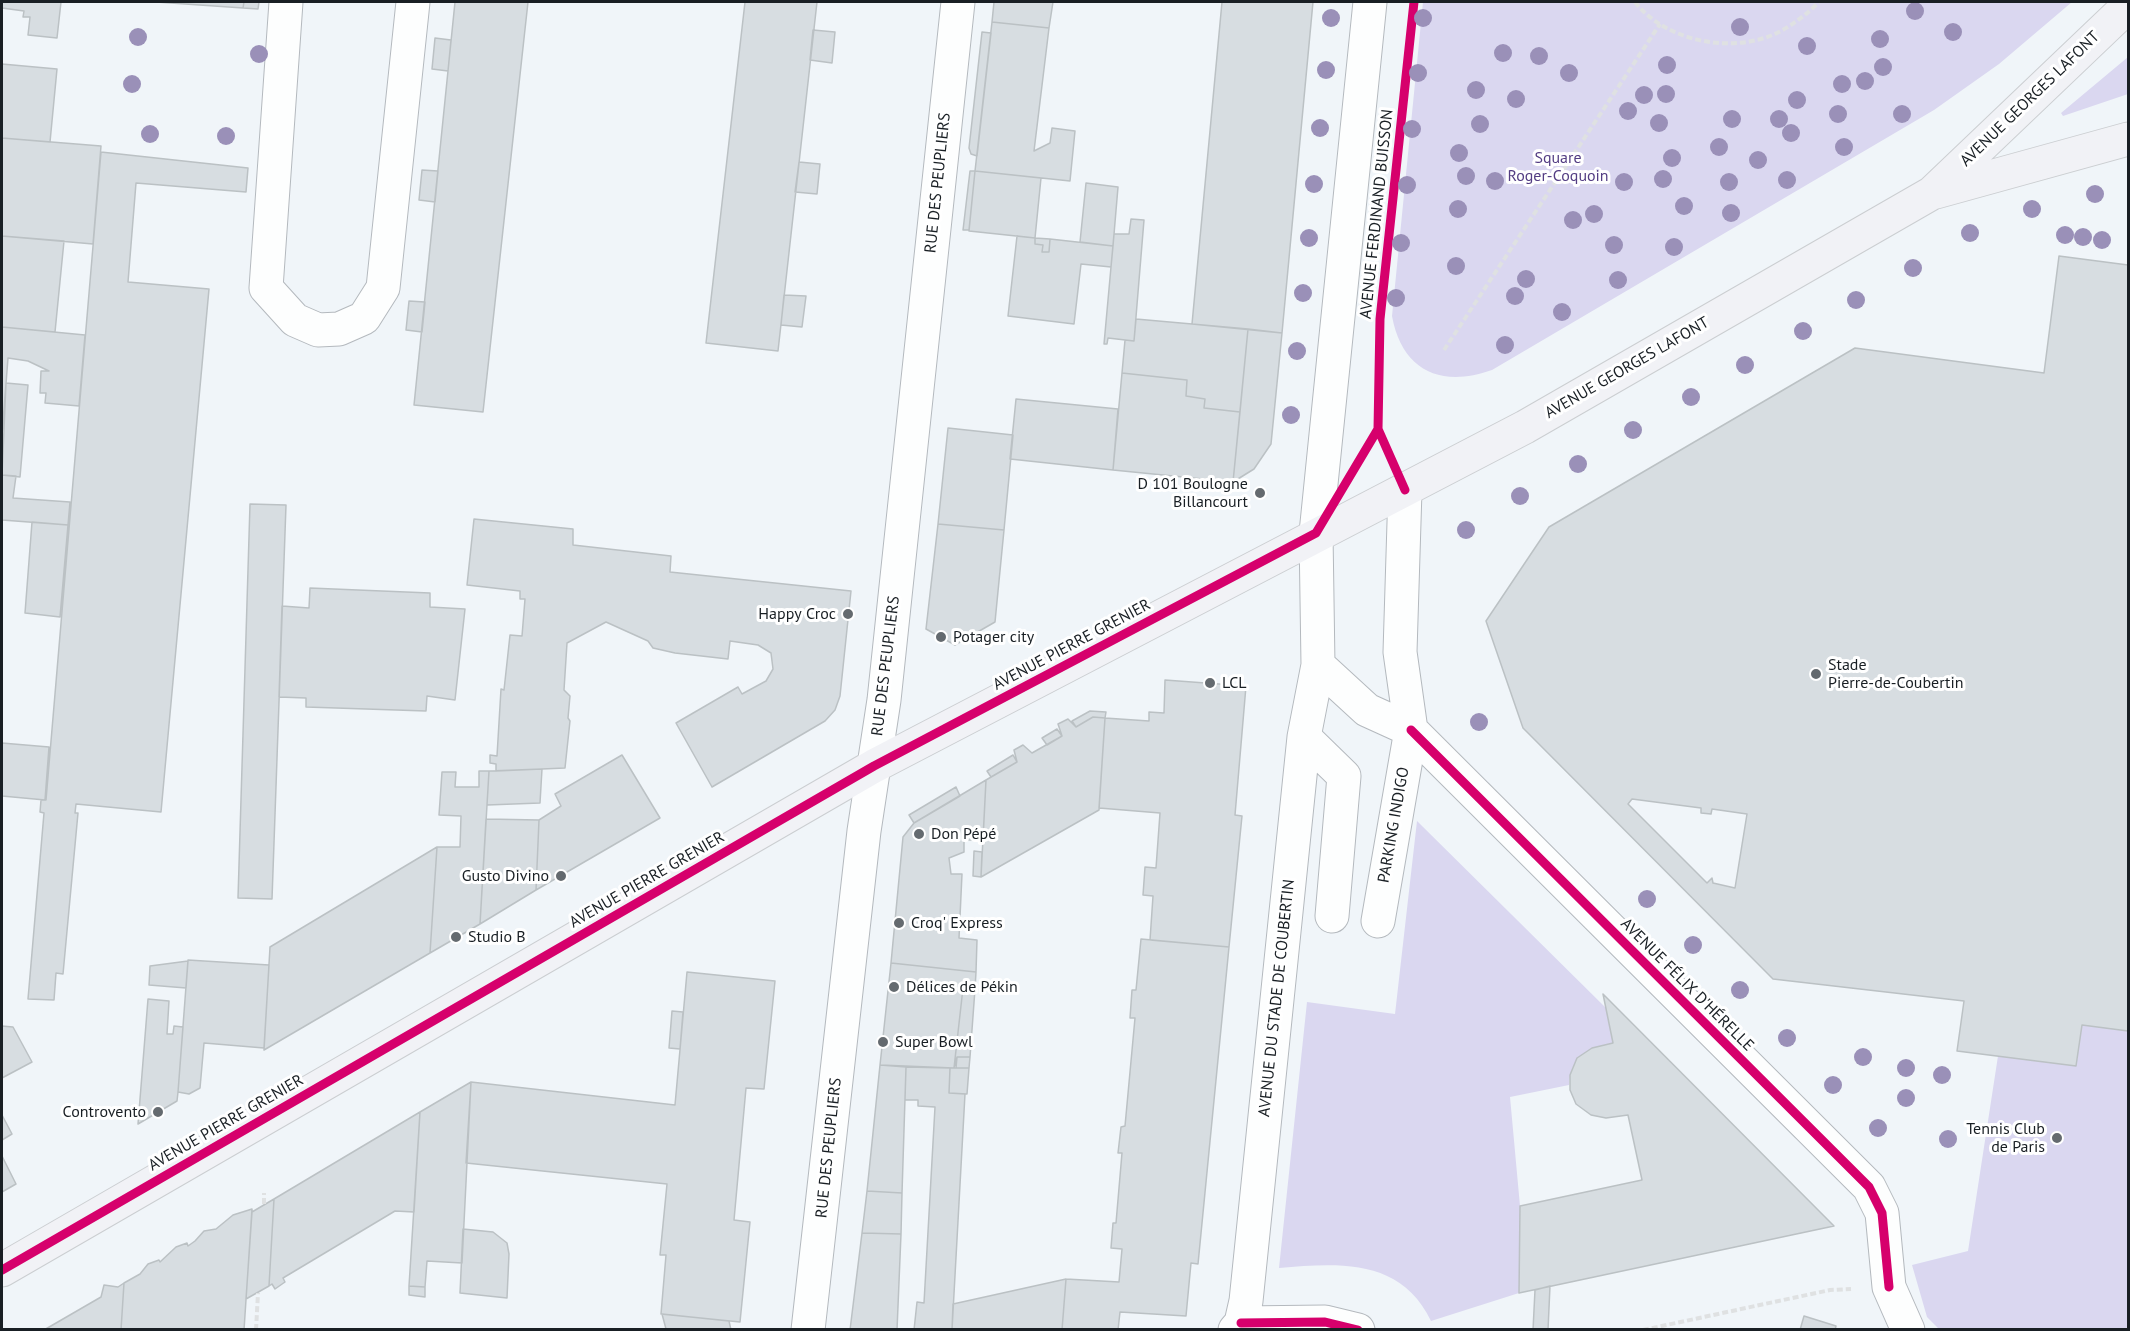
<!DOCTYPE html>
<meta charset="utf-8">
<style>
body{margin:0}
#map{position:relative;width:2130px;height:1331px;overflow:hidden;background:#f0f5f9;font-family:"PT Sans",sans-serif}
canvas{display:block}
.frame{position:absolute;inset:0;border:3px solid #191f24;pointer-events:none}
</style>
<div id="map">
<canvas width="2130" height="1331"></canvas>
<div class="frame"></div>
</div>
<script>
const g = document.querySelector('canvas').getContext('2d');
g.lineJoin = 'round';
function fillPath(path, color) {
  g.fillStyle = color;
  g.fill(path, 'evenodd');
}
function strokePath(path, color, width, dash) {
  g.strokeStyle = color;
  g.lineWidth = width;
  g.lineCap = dash ? 'butt' : 'round';
  g.setLineDash(dash || []);
  g.stroke(path);
}
function write(font, color, halo, rows, align = 'center') {
  g.font = font + ' "PT Sans",sans-serif';
  g.lineWidth = 6;
  g.setLineDash([]);
  g.textBaseline = 'middle';
  g.strokeStyle = halo;
  g.fillStyle = color;
  for (const [text, x, y, turn = 0] of rows) {
    g.save();
    g.translate(x, y);
    g.rotate((+turn || 0) * Math.PI / 180);
    g.textAlign = isNaN(turn) ? turn : align;
    if (halo) g.strokeText(text, 0, 0);
    g.fillText(text, 0, 0);
    g.restore();
  }
}
const green = new Path2D(`
 M1423,2h649l-73,62 -65,46 -442,260c-51,18 -90,1 -100,-54z
 M2128,57v37l-65,22 -2,-3z
 M1417,821l189,187 7,35c-25,6 -42,13 -44,42l-59,12 10,109 -1,87 -88,28c-30,-63 -92,-58 -152,-53l28,-266 88,12z
 M2082,1025l46,6v298h-189l-12,-12 -15,-52 56,-14 30,-195 78,10z`);
const building = new Path2D(`
 M2,2h59l-4,36 -29,-3 2,-18h-7l1,-6 -22,-3z
 M156,2h88l-1,6z
 M244,2h15l-1,7 -15,-1z
 M455,2h73l-45,410 -69,-7z
 M745,2h72l-39,349 -72,-8z
 M994,2h59l-4,26 -57,-6z
 M1222,2h91l-31,331 -90,-9z
 M992,22l57,6 -15,123 16,-8 2,-15 23,3 -5,50 -95,-10z
 M813,30l22,2 -3,31 -22,-3z
 M982,32l9,1 -14,123 -6,-2 -2,-6z
 M435,38l16,2 -3,31 -16,-2z
 M2,64l55,5 -7,73 -48,-4z
 M2,138l99,8 -8,98 -91,-8z
 M101,152l147,16 -2,24 -110,-9 -8,99 81,7 -48,523 -85,-8 -1,9h3l-15,161 -7,-1 -2,27 -26,-1 16,-186 -4,-1 1,-12h5z
 M799,162l21,2 -3,30 -22,-2z
 M422,170l16,1 -3,31 -16,-2z
 M970,171h5l-6,59h-6z
 M975,171l66,7 -6,60 -66,-7z
 M1086,183l32,4 -5,59 -33,-4z
 M1131,219l13,1 -10,121 -26,-3 -1,6h-3l10,-110h15z
 M2,236l62,5 -9,91 -53,-5z
 M1017,236l18,2v6l8,1 -1,7h7l1,-13 63,7 -2,21 -30,-3 -7,60 -66,-8z
 M1035,238l15,1 -1,13h-7l1,-7 -8,-1z
 M2059,256l69,9v766l-46,-6 -6,41 -119,-15 7,-50 -191,-22 -250,-251 -37,-107 63,-94 306,-179 189,25zM1632,799l69,9v5l10,1 1,-5 35,5 -12,74 -22,-5 -1,-5 -5,5 -79,-79z
 M784,295l22,1 -4,31 -21,-2z
 M409,301l16,1 -3,30 -16,-2z
 M1136,319l112,10 -8,83 -36,-4 1,-9 -19,-3 1,-16 -65,-7 3,-33 9,1z
 M2,327l83,8 -6,71 -34,-3 1,-10h-6l1,-22h8l-21,-10 -20,-3 -6,77z
 M1248,329l34,4 -11,111 -17,25 -21,13z
 M1122,373l65,7 -1,16 19,3 -1,9 36,4 -7,70 -120,-12z
 M6,383l22,2 -8,92 -18,-2z
 M1016,399l102,10 -5,61 -103,-11z
 M948,428l65,7 -9,95 -66,-6z
 M2,475l14,1 -3,22 57,4 -2,23 -66,-5z
 M250,504l36,1 -14,394 -34,-1z
 M474,519l99,10v16l98,11 -1,16 181,19 -11,105 -5,14 -10,11 -113,66 -36,-64 62,-36 4,7 24,-13 7,-12 -2,-16 -13,-8 -28,-4 -2,18 -53,-6 -22,-5 -5,-7 -42,-19 -39,21 -3,47 6,6 -2,22 2,3 -5,47 -69,3v-7l-6,-1v-8l7,1 4,-67 3,1 6,-55 12,1 3,-37h-5v-8l-53,-6z
 M32,522l36,3 -8,92 -35,-4z
 M938,524l66,6 -9,92 -40,23 -29,-16z
 M310,588l120,5v14l35,2 -10,91 -28,-4 -1,15 -120,-4v-9l-27,-1 3,-91 27,2z
 M1165,680l81,6 -11,129 7,1 -13,131 -79,-7 3,-44 -10,-1 2,-28 11,1 4,-55 -61,-5 6,-90 44,3v-9l15,1z
 M1090,711l16,1 -1,6 -12,-1 -17,10 -4,-6z
 M1093,717l12,1 -6,92 -118,67 5,-97 31,-18 -3,-12 9,-5 9,8 30,-17 -4,-12 10,-5 8,8z
 M1057,729l5,7 -15,9 -5,-7z
 M2,743l47,4 -4,53 -43,-4z
 M622,755l38,63 -124,72 3,-70 22,-14 -6,-12z
 M1013,755l4,7 -26,15 -4,-6z
 M542,769l-2,34 -53,2 2,-34z
 M479,771h10l-9,153 -50,29 7,-106h23l1,-31 -22,-1 3,-43h14l-1,15h24z
 M986,780l-3,60h-19v12l-15,6 2,16h11l-3,64 18,2 -1,32 -85,-9 12,-126 11,-14z
 M956,787l4,9 -46,27 -5,-8z
 M486,819l53,1 -3,70 -56,34z
 M437,847l-7,106 -166,97 6,-103z
 M974,851l8,1 -1,25 -8,-1z
 M1141,939l88,8 -31,317 -7,-1 -5,53 -66,-4 -2,18h-56l4,-51 53,3 3,-33 -11,-1 2,-25h3l6,-70h-4l3,-26 4,-1 10,-108h-5l2,-28h4z
 M188,960l81,5 -5,83 -60,-5 -4,45 -11,6 -11,-2z
 M188,961l-2,27 -37,-3 1,-19z
 M891,963l85,9 -1,17 -12,-1 -9,80 -74,-3z
 M687,972l88,9 -11,108 -18,-1 -12,132 16,2 -10,100 -79,-8 5,-59h-6l7,-71 -201,-21 5,-81 204,23z
 M963,988l12,1 -5,68h-13l-3,11z
 M1603,994l231,232 -315,67 1,-87 122,-26 -14,-65 -22,3 -15,-3 -15,-11 -6,-14v-15l7,-17 15,-10 21,-5z
 M148,999l21,2 -2,33h6l1,-8 9,1 -5,65 -1,9 -39,23z
 M672,1011l11,1 -3,37 -11,-1z
 M2,1026l11,1 19,35 -30,16z
 M957,1057h13l-1,11h-13z
 M880,1065l26,2 -4,126 -35,-2z
 M906,1067l44,1 -1,25 16,1 -13,236h-38l3,-28 7,1 11,-196 -17,-1v-6h-13z
 M950,1068h19l-2,26 -18,-1z
 M471,1082l-9,181 -35,-2 -2,26 -16,-1 11,-174z
 M420,1112l-6,100 -19,-1 -112,67 2,4 -10,7 -3,-5 -3,2 5,-87z
 M2,1115l10,19 -10,6z
 M2,1156l14,28 -14,8z
 M867,1191l35,2 -1,41 -39,-1z
 M274,1199l-5,87 -23,13 6,-87z
 M252,1209l-8,121h-123l3,-47 16,-9 8,-10 11,-4 1,2 16,-15 11,-4 1,3 7,-5 9,-10 12,-2 17,-14z
 M463,1229l30,3 14,11 2,11 -2,44 -47,-5z
 M862,1233l39,1 -4,96h-47z
 M1066,1279l-4,51h-110l1,-26z
 M124,1283l-3,47h-77l57,-33 3,-12 14,2z
 M409,1286l16,1v10l-16,-2z
 M1550,1286l-2,44h-15l2,-40z
 M662,1314l67,7 2,9h-68l3,-1z
 M1804,1316l32,10 -1,4h-35z`);
const path = new Path2D(`
 M1635,2c31,40 99,53 144,30 15,-8 28,-18 40,-30
 M1444,350l216,-326
 M264,1204v-11
 M256,1330l2,-37
 M1643,1330l187,-40 21,-1`);
const minor = new Path2D(`
 M286,2l-20,286 29,32 23,10 21,-1 25,-11 19,-30 30,-286
 M1318,665l49,45 44,20 458,457 13,26 7,74 19,43
 M1304,737l40,39 -12,140
 M1378,921l33,-191 -11,-78 5,-162
 M1241,1323l84,-1 33,8
 M808,1330l56,-499 20,-131 74,-698
 M1235,1330l6,-7 5,-22 58,-564 14,-72 -2,-132 54,-531`);
const major = new Path2D(`
 M1936,192l192,-53
 M2,1270l872,-504 651,-339 407,-234 196,-187`);
const cycleway = new Path2D(`
 M1405,490l-27,-61 2,-110 34,-317
 M1411,730l458,457 13,26 7,74
 M2,1270l872,-504 442,-233 62,-104
 M1241,1323l84,-1 33,8`);
const trees = [
 [1915,11],
 [1331,18],
 [1423,18],
 [1740,27],
 [1953,32],
 [138,37],
 [1880,39],
 [1807,46],
 [1503,53],
 [259,54],
 [1539,56],
 [1667,65],
 [1883,67],
 [1326,70],
 [1418,73],
 [1569,73],
 [1865,81],
 [132,84],
 [1842,84],
 [1476,90],
 [1666,94],
 [1644,95],
 [1516,99],
 [1797,100],
 [1628,111],
 [1838,114],
 [1902,114],
 [1732,119],
 [1779,119],
 [1659,123],
 [1480,124],
 [1320,128],
 [1412,129],
 [1791,133],
 [150,134],
 [226,136],
 [1719,147],
 [1844,147],
 [1459,153],
 [1672,158],
 [1758,160],
 [1466,176],
 [1663,179],
 [1787,180],
 [1495,181],
 [1624,182],
 [1729,182],
 [1314,184],
 [1407,185],
 [2095,194],
 [1684,206],
 [1458,209],
 [2032,209],
 [1731,213],
 [1594,214],
 [1573,220],
 [1970,233],
 [2065,235],
 [2083,237],
 [1309,238],
 [2102,240],
 [1401,243],
 [1614,245],
 [1674,247],
 [1456,266],
 [1913,268],
 [1526,279],
 [1618,280],
 [1303,293],
 [1515,296],
 [1396,298],
 [1856,300],
 [1562,312],
 [1803,331],
 [1505,345],
 [1297,351],
 [1745,365],
 [1691,397],
 [1291,415],
 [1633,430],
 [1578,464],
 [1520,496],
 [1466,530],
 [1479,722],
 [1647,899],
 [1693,945],
 [1740,990],
 [1787,1038],
 [1863,1057],
 [1906,1068],
 [1942,1075],
 [1833,1085],
 [1906,1098],
 [1878,1128],
 [1948,1139]
];
const markers = [
 [1260,493,6,"#646a6f"],
 [848,614,6,"#646a6f"],
 [941,637,6,"#646a6f"],
 [1816,674,6,"#646a6f"],
 [1210,683,6,"#646a6f"],
 [919,834,6,"#646a6f"],
 [561,876,6,"#646a6f"],
 [899,923,6,"#646a6f"],
 [456,937,6,"#646a6f"],
 [894,987,6,"#646a6f"],
 [883,1042,6,"#646a6f"],
 [158,1112,6,"#646a6f"],
 [2057,1138,6,"#646a6f"]
];
const streetNames = [
 ["AVENUE GEORGES LAFONT",2030,99,-44],
 ["RUE DES PEUPLIERS",938,183,-84],
 ["AVENUE FERDINAND BUISSON",1377,214,-84],
 ["AVENUE GEORGES LAFONT",1627,368,-30],
 ["AVENUE PIERRE GRENIER",1072,645,-28],
 ["RUE DES PEUPLIERS",886,666,-83],
 ["PARKING INDIGO",1394,825,-80],
 ["AVENUE PIERRE GRENIER",647,880,-30],
 ["AVENUE FÉLIX D'HÉRELLE",1687,985,45],
 ["AVENUE DU STADE DE COUBERTIN",1277,998,-84],
 ["AVENUE PIERRE GRENIER",226,1123,-30],
 ["RUE DES PEUPLIERS",829,1148,-84]
];
const parkNames = [
 ["Square",1558,158],
 ["Roger-Coquoin",1558,176]
];
const poiNames = [
 ["D 101 Boulogne",1248,484,"right"],
 ["Billancourt",1248,502,"right"],
 ["Happy Croc",836,614,"right"],
 ["Potager city",953,637],
 ["Stade",1828,665],
 ["Pierre-de-Coubertin",1828,683],
 ["LCL",1222,683],
 ["Don Pépé",931,834],
 ["Gusto Divino",549,876,"right"],
 ["Croq' Express",911,923],
 ["Studio B",468,937],
 ["Délices de Pékin",906,987],
 ["Super Bowl",895,1042],
 ["Controvento",146,1112,"right"],
 ["Tennis Club",2045,1129,"right"],
 ["de Paris",2045,1147,"right"]
];
fillPath(green, '#dad7f0');
fillPath(building, '#d7dde1');
strokePath(building, '#bbc1c4', 1.5);
strokePath(minor, '#b4b9be', 35);
strokePath(major, '#cbced1', 35);
strokePath(path, '#dfe1e2', 4, [6, 3]);
strokePath(minor, '#fdfefe', 33);
strokePath(major, '#f1f2f6', 33);
strokePath(cycleway, '#d6006c', 9);
g.fillStyle = '#9a90b8';
for (const [x, y] of trees) {
  g.beginPath();
  g.arc(x, y, 9, 0, 2 * Math.PI);
  g.fill();
}
for (const [x, y, r, color] of markers) {
  const dot = new Path2D();
  dot.arc(x, y, r, 0, 2 * Math.PI);
  g.fillStyle = color;
  g.fill(dot);
  strokePath(dot, '#fff', 2);
}
write('16px', '#191f24', '#fff', streetNames);
write('16px', '#533d83', '#fff', parkNames);
write('16px', '#191f24', '#fff', poiNames, 'left');
</script>
